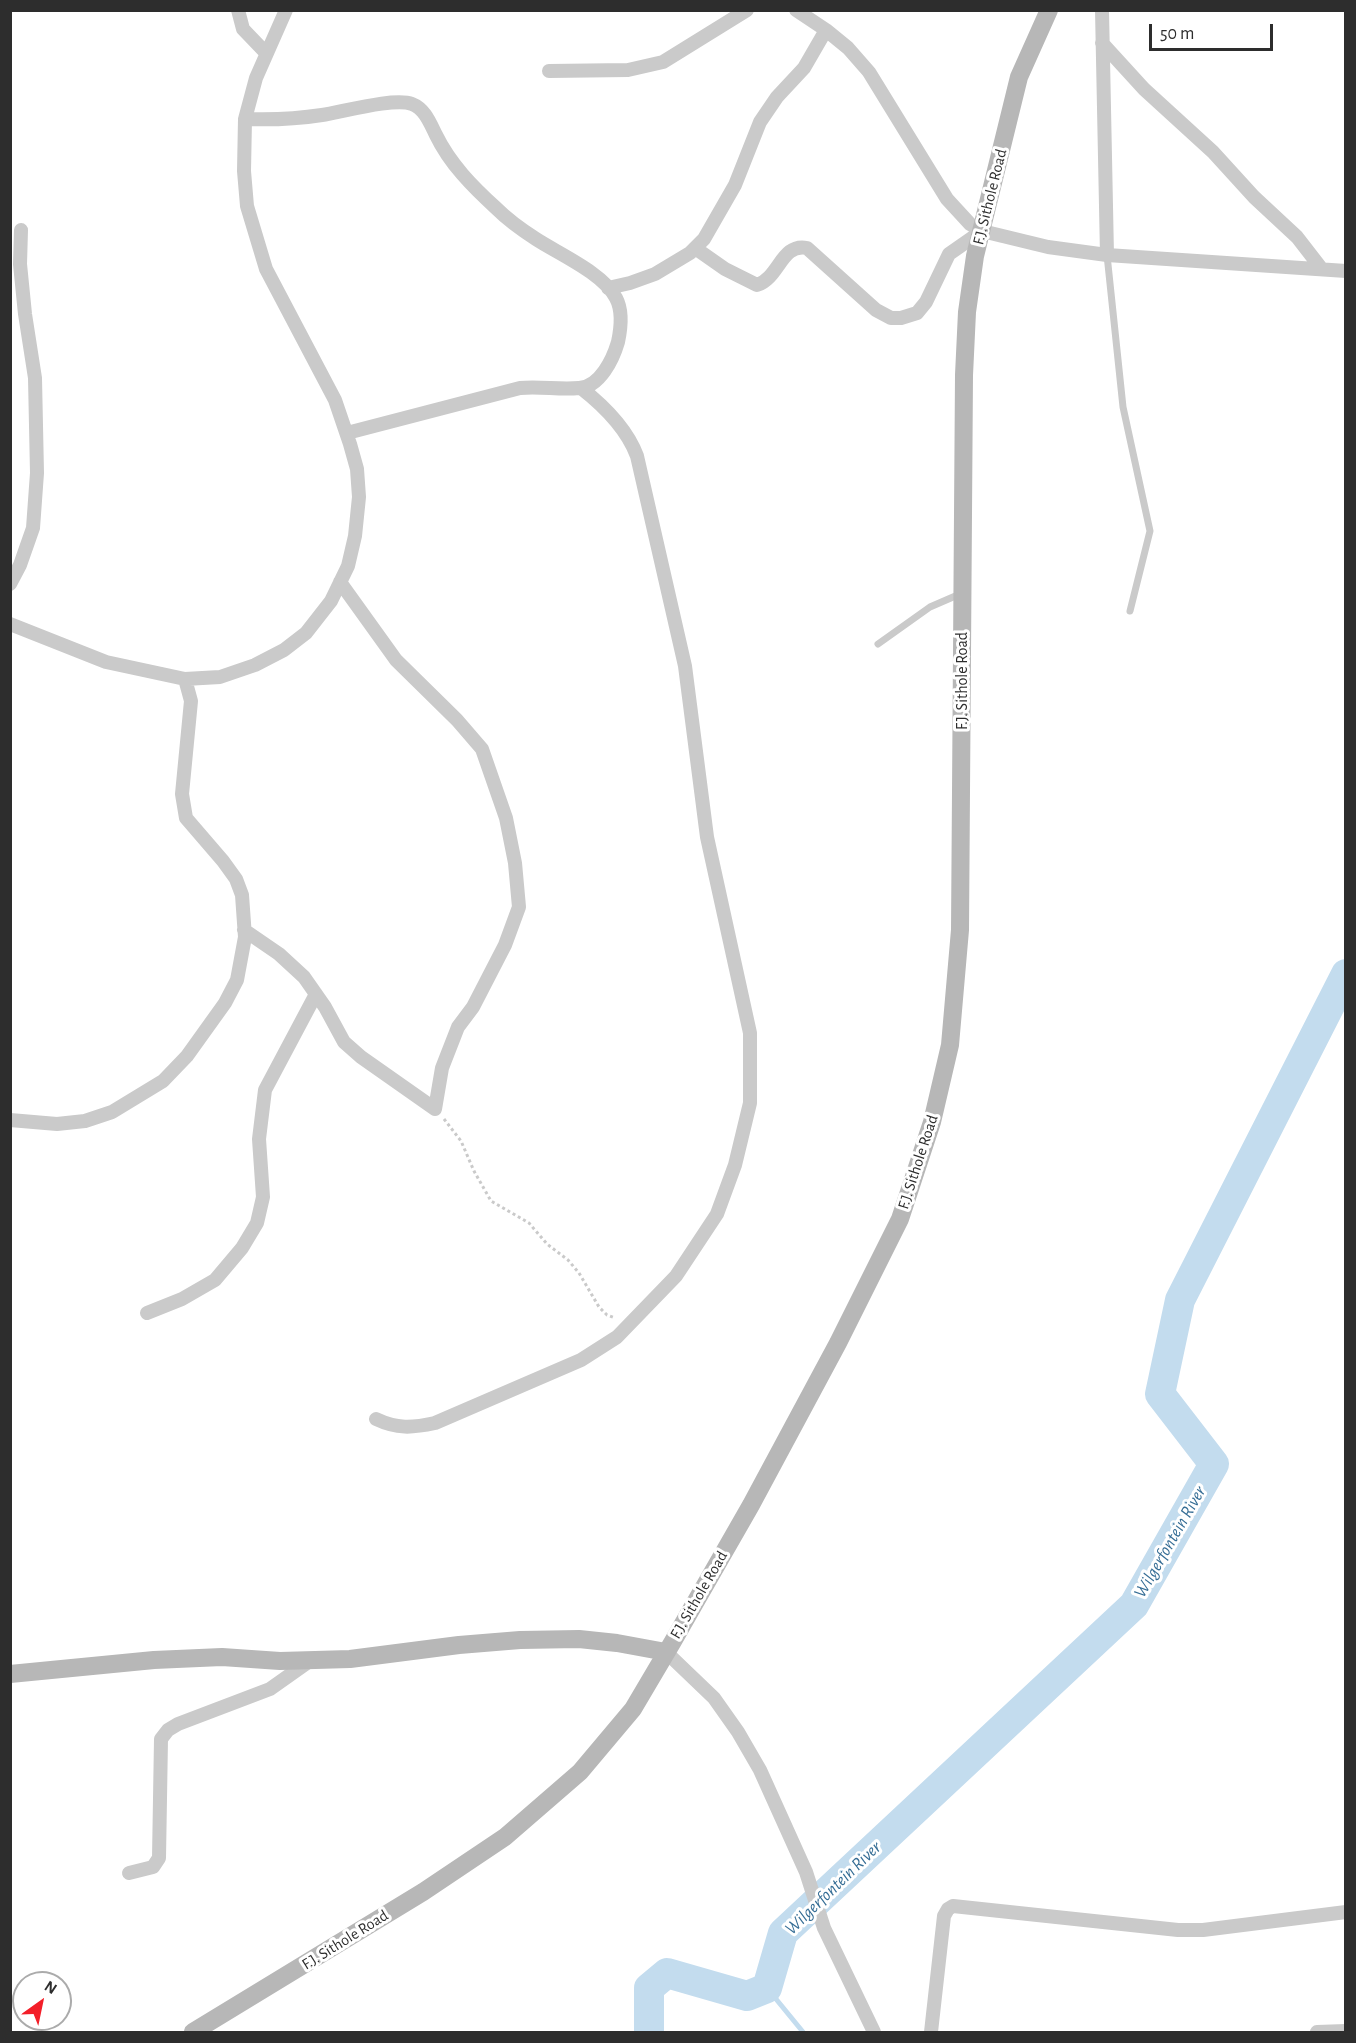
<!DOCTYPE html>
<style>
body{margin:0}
#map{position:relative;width:1356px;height:2043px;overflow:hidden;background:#fff;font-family:"Alegreya Sans",sans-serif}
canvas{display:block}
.frame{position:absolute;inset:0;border:12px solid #2d2d2d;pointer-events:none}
.north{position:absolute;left:12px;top:1971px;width:60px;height:60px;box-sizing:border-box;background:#fff;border:2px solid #ababab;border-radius:50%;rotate:33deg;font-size:16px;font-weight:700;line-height:24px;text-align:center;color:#2d2d2d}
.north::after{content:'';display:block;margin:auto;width:21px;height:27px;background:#f31f29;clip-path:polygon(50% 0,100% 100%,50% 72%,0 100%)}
.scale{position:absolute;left:1149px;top:24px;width:124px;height:27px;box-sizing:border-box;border:3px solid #2d2d2d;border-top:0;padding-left:8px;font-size:18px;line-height:21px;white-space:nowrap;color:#2d2d2d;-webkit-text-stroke:4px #fff;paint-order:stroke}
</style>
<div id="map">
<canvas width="1356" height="2043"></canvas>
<div class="frame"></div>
<div class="north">N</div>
<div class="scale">50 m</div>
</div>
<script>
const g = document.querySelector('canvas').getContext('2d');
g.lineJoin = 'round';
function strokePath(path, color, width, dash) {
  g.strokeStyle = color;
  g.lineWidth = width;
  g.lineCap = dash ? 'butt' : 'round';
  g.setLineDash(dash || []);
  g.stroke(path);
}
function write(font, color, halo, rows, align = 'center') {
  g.font = font + ' "Alegreya Sans",sans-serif';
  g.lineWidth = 6;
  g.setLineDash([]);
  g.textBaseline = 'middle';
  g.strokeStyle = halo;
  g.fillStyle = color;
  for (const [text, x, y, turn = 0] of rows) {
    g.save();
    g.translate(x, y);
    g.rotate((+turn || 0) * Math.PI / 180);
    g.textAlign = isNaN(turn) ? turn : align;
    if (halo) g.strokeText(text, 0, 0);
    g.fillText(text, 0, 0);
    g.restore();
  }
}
const stream = new Path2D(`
 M767,1988l36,44`);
const river = new Path2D(`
 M649,2032v-44l18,-15 80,23 20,-8 16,-55 351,-328 80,-141 -54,-70 20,-94 166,-326`);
const path = new Path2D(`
 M444,1119l17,22 13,30 17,30 38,22 18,21 21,16 11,13 20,34 8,8 8,3`);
const lane = new Path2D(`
 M1107,255l16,152 27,124 -20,80
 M878,644l52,-37 30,-13`);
const street = new Path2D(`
 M238,10l5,19 23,24
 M796,10l30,20 22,18 21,24 78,127 23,25 12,7 66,16 59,8 239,16
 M1102,10l5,245
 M1102,43l42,46 69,63 41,45 43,40 24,31
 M549,71l79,-1 35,-8 84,-52
 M245,119c26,1 51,0 77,-4 20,-3 73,-18 90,-11 13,5 18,19 24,31 14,29 37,52 60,73 12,12 26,22 40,31 23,15 67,34 80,59 7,13 5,30 2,44 -5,17 -18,45 -39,46 -19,2 -39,-2 -59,0l-173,45
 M695,248l30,21 32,16c23,-8 24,-42 50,-37l69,62 15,8h10l16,-5 9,-11 23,-48 33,-23
 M608,288l22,-5 25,-9 35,-21 14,-14 31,-54 25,-63 17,-25 27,-29 22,-38
 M340,582l56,78 61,60 25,29 24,69 9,45 4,44 -14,38 -32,62 -15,20 -16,41 -7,41
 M10,584l10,-19 13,-37 4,-55 -2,-95 -10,-64 -5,-50 1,-34
 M10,624l96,38 79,17 35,-2 35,-12 29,-15 22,-17 25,-32 17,-35 7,-30 4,-39 -2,-28 -7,-25 -15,-44 -69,-131 -19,-63 -3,-35 1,-52 11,-41 30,-68
 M244,930l35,24 25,23 21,30 19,35 17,15 74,52
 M10,1120l47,4 28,-3 27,-9 51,-31 24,-25 38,-53 12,-23 8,-43 -3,-42 -6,-16 -13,-18 -37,-43 -4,-24 9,-93 -6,-22
 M147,1313l35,-14 33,-19 27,-32 15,-25 6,-26 -4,-58 6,-49 51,-96
 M376,1419c21,10 36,9 59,4l146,-63 36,-23 59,-61 41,-62 18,-49 15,-62v-70l-43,-196 -22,-171 -48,-210c-10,-27 -33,-50 -56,-68
 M666,1652l48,46 24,34 22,38 46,102 18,56 50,104
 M129,1873l24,-6 6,-9 2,-119 7,-9 10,-6 92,-35 41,-29
 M931,2032l13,-116 4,-7 5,-3 225,24h25l143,-18
 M1317,2032l29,-1`);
const secondary = new Path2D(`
 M10,1674l144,-14 68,-3 58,4 70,-2 109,-14 61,-5 59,-1 38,4 49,9
 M193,2032l230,-140 82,-55 75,-65 53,-63 39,-66 79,-138 87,-162 62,-124 32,-97 18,-77 10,-115 4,-555 3,-63 8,-56 44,-179 30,-67`);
const streetNames = [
 ["F.J. Sithole Road",990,197,-76],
 ["F.J. Sithole Road",962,681,-90],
 ["F.J. Sithole Road",918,1162,-72],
 ["F.J. Sithole Road",699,1595,-60],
 ["F.J. Sithole Road",345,1940,-32]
];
const waterNames = [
 ["Wilgerfontein River",1170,1542,-60],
 ["Wilgerfontein River",833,1888,-44]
];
strokePath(stream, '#c3dcee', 5);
strokePath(river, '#c3dcee', 30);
strokePath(path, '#cacaca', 3, [3, 3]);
strokePath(lane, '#cacaca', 7);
strokePath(street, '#cacaca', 14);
strokePath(secondary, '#b7b7b7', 18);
write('16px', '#2d2d2d', '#fff', streetNames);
write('italic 18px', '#356d95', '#fff', waterNames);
</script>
